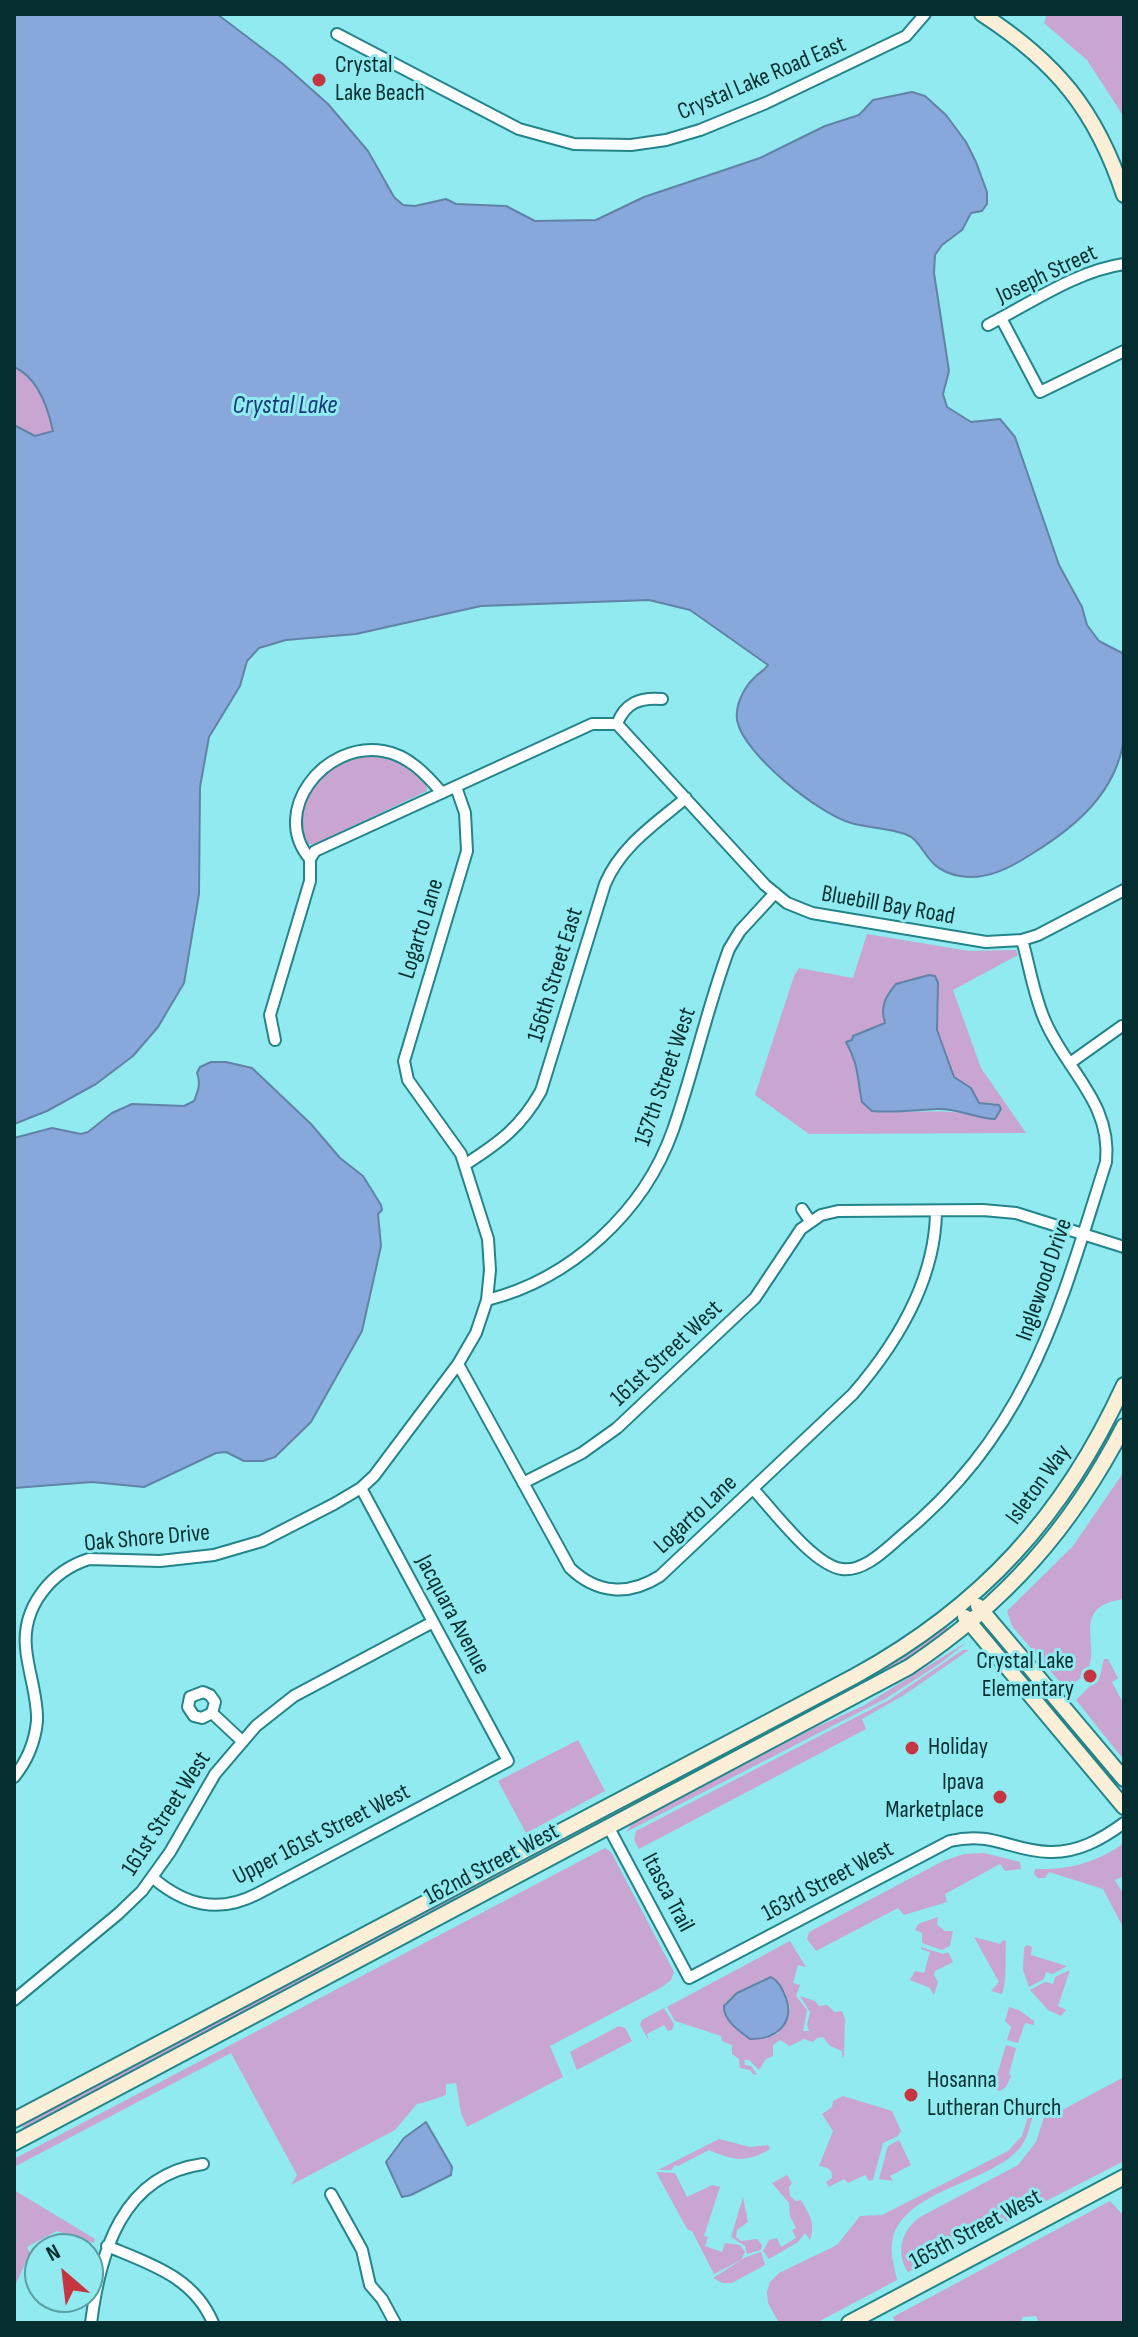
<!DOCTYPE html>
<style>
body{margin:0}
#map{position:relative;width:1138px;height:2337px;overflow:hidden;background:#91eaef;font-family:"Sofia Sans Condensed",sans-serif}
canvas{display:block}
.frame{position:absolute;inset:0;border:16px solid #052e30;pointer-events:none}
.north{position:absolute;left:24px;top:2233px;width:80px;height:80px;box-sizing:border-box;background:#91eaef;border:2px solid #599fa3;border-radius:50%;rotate:332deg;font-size:22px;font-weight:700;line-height:32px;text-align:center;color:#052e30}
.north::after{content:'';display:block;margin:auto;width:28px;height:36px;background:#c63642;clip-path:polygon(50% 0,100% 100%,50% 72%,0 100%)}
</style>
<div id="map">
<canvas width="1138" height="2337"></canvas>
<div class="frame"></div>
<div class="north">N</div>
</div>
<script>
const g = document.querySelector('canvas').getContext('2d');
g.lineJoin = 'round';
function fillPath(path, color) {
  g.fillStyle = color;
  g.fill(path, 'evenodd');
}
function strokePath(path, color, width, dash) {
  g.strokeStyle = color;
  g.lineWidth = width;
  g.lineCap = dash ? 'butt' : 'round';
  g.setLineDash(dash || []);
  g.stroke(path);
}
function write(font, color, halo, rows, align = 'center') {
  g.font = font + ' "Sofia Sans Condensed",sans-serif';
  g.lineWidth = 6;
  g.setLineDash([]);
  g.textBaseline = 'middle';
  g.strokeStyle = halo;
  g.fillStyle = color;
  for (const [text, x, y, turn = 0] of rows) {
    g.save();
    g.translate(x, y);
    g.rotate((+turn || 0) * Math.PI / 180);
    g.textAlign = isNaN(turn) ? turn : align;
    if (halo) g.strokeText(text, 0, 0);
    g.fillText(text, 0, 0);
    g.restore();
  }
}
const green = new Path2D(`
 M1047,14h77v103l-37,-57 -43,-37z
 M14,367c24,10 34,41 40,65l-19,4 -21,-11z
 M364,754c26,2 43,10 62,28l1,9 -110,52 -11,2 -3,-2 -4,-28 10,-25 28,-27z
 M867,934l102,17 47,-1 2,5 -65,35 28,78 45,65 -217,1 -54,-39 39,-119 5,-8 54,10zM929,975l8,4 1,4 -1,47 17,47 20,17 5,9h17l-9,15c-42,-12 -72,-3 -115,-7l-12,-17v-15l-7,-26 -7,-11 6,-2 1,-4 32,-13c-6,-16 1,-26 11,-39z
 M1124,1467v132c-53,7 -25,43 -35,68 -4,9 -15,16 -23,22l-54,-63 -5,-15 66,-65 48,-70z
 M945,1625l4,5 -49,36 -89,49 -787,414 -3,-6z
 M967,1642l-25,20 -57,37 -259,133 6,-8 180,-95 51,-23z
 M963,1650h6l-65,45 -42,24 4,10 -227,120 -5,-9 2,-9 253,-131z
 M1104,1659h4l10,19 -6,4 12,23v55l-48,-60 24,-24z
 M578,1740l27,51 -79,42 -28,-52z
 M1124,1843v33l-9,4 9,15v34l-21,-40 -54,-17 -4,6h-7l-4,-4 1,-5c34,1 61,-6 89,-26z
 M605,1848l6,4 63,120 -3,8 -9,7 -112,59 13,31 -96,50 -6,-14 -5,-30 -10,1v11c-10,3 -18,7 -29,9l-22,26 -104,55 6,-10 -66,-122 -217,114v-8z
 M984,1853l36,9 1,7 -16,2 -5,-7 -55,30 2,8 -43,13 -6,-7 -82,43 -9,-12 2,-7 134,-71 21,-7z
 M938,1917l-1,8 8,6h8l-3,15 -8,4 -20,-7v-10l-7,-3 3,-6z
 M974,1937l26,7 3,-4 3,1c-1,16 1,41 -4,53l-11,-3 8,-9z
 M790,1941l16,26 -8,-2 -5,18 7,2 -4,11 11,14 -4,21h6l-2,-6 3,-13 -10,-16 15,5 4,5 8,-1 8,7 7,-1 3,8 -1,36 -2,3v-7l-12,-5 -7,-9 -6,1 -4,4 -9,-3 -14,7 -10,-6 -7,5v11l-7,3 -7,11 -10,-10h-5l1,5 6,1 6,8 -3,1 -4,-5 -10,-2 -1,-9 -7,-5v-9l-10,-4 -1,-5 -46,-15 -8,-14zM763,1979l22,14 5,15 -12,25c-32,16 -39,-3 -54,-27l6,-8z
 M1027,1945l5,2 -1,8 36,11 -14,8 -7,-2 -2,7 -15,8 -6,-17 1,-22z
 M921,1947l22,7 5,-2 5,10 -18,9 -1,4 4,7 -4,13 -4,-7 -20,-8 5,-9 9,2 6,-21 -9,-3z
 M1070,1970l-12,36 8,4 -5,6 -13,-6 -18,-20 15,-8 8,2 2,-7z
 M1009,2007l10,3 15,11v4l-9,-2 -7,20 -11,-3 4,-13 -6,-6z
 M664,2008l10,16 -2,6 -4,1 -4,-6 -17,9 2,7 -9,-16 2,-5z
 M619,2026l6,2 7,13 -55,29 -7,-18z
 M1006,2045l10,3 -7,26 2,2 -5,11 -6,4 -11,-4 6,-5z
 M1124,2077v84l-216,111c-13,-20 -6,-42 12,-55l98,-52 18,-23 10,-31 3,-1 4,5z
 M843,2096l49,15 9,20 -3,5 -15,7 -10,37 -4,1 -4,-6 -17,8 -4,-4 -15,8 -3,-5 6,-4c1,-9 -6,-11 -13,-12l14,-35 -11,-17 10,-7 1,-6z
 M1029,2114l4,2c-4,12 -6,25 -15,34 -31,34 -119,41 -126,93 -2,13 3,25 5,37l-81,43h-37l-11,-20 -1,-11 3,-10 9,-9 58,-28 23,-29 22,-1 126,-64 14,-15z
 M719,2139l31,8 18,-2 2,4c-24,14 -35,12 -61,1l-31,16 -3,-1 -4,5h-13z
 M899,2140l12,25 -21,11 3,5 -14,-2 9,-33z
 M656,2172l19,1 12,24 25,-12 8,2 -16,49 4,1 -3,9 17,6 3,-9 15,2 5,7 -4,8 -27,14 -22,-43 -5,-2z
 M787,2175l5,8 -3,4 1,9 6,5 5,-1c8,14 15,24 9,40l-5,-7 -7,9 -29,17 -6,-8 6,-11 8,-2 4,9 15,-9 -4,-8 4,-2 -6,-12 -1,-13 -17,-20z
 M14,2190l81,49 -1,4 -37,-12 -30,16 3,6 -16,35z
 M743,2197l5,25 -11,8 -1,7 5,4 16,-2 5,6 -1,5 -14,4 -2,-8 -14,-9z
 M1110,2201l14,15 -2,24 2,5v78h-85l-3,-7 -13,1 -3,6h-124l-3,-6z
 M761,2252l4,13 -33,18h-10l-9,-5 33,-21z`);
const water = new Path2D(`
 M14,14h203l66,50 45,40 40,47 26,46 9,8 12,1 31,-7 10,5 50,2 29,15 61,-1 48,-23 116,-39 65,-32 34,-11 14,-15 39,-8 13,4 21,19 20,27 10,20 11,30v12l-5,7 -11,2 -9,17 -20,15 -7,10 -1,18 15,98 -6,23 4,13 24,15 29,-3 15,18 44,128 23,42 5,18 12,16 25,13c0,27 4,58 0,85 -8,53 -47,87 -91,114 -21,14 -47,28 -73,23 -37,-6 -34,-35 -55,-42 -17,-6 -36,-6 -54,-11 -32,-9 -108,-69 -114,-103 -2,-15 7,-33 18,-43 5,-5 9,-6 13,-12l-78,-55 -41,-10 -168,6 -125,28 -70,6 -27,8 -12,13 -7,25 -31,51 -9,50 -1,107 -15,89 -26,44 -25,29 -37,28 -49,27 -33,13v-699l21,11 18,-5c-5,-23 -15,-54 -39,-64z
 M929,975l6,1 3,7 -1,47 17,47 17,11 8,15 20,2 2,4 -6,10c-18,0 -37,-11 -58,-10 -22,1 -42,4 -65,2l-10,-9c-5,-24 -3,-37 -16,-60l6,-2 1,-4 32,-13c-5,-16 0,-26 11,-39z
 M211,1062h15l26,6 59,56 29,34 23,18 18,29 1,5 -4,4 3,32 -19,85 -51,91 -36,35 -12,4h-19l-18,-9 -10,1 -72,34 -52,-5 -78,6v-350l38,-10 29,6 7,-2 24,-19 20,-9 52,2 10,-5c4,-10 7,-17 3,-28l3,-6z
 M771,1977c9,5 11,12 15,21 9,26 -11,42 -36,41 -11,-8 -27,-19 -26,-33l13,-13z
 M426,2122l26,45 -1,8 -40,20 -9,2 -16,-35 18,-24z`);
const street = new Path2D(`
 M337,34l182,95 55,15 57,1 35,-5 34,-10 66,-27 140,-67 19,-22
 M1001,318l39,74 84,-41
 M988,325c43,-22 88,-54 136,-61
 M617,724c8,-21 23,-27 45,-25
 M310,859c-41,-48 15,-118 73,-108 25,4 43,23 59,42
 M275,1040l-5,-25 40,-134v-22l5,-8 277,-127h25l148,161 22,18 25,10 174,29 36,-2 16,-5 86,-45
 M1070,1063l52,-37
 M466,1164c34,-22 55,-37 75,-73l64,-207c16,-38 50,-60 81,-86
 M802,1209l8,12
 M487,1300c84,-21 157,-88 186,-170 21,-60 34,-122 56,-181l11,-18 35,-38
 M458,1364l112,204c27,26 59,28 90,8l193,-182c44,-51 82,-114 83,-182
 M523,1483l59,-30 35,-25 138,-130 46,-69 20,-14 17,-4 145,-1 33,3 108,34
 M753,1489c20,21 60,76 89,80 21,3 42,-18 57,-31 129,-106 159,-224 207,-376 6,-58 -38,-90 -60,-139 -12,-25 -16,-56 -24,-83
 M212,1713l-10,5 -8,-2 -6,-9 2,-10 13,-5 7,3 5,7 -3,11 30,28
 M14,1777c13,-16 21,-35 23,-56 1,-24 -9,-49 -11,-73 -4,-41 25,-77 63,-89l71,2 54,-6 48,-14 72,-37 27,-16 13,-12 84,-112 18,-31 11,-33 3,-30 -2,-31 -27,-85 -53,-74 -4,-19 63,-210 -2,-38 -9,-26
 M609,1828l80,150 261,-137c43,-10 61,10 99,11 29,1 53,-13 75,-29
 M153,1878c32,27 65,36 104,16l251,-133 -147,-273
 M14,2000l104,-86 24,-23 28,-39 45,-78 41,-48 38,-30 139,-74
 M331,2194l31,56 8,35 12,14 13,24
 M107,2246c43,18 87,31 106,77
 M91,2323c9,-71 31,-148 112,-159`);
const secondary = new Path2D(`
 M982,14c74,48 114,96 142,181
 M978,1606l146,173
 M965,1617l159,190
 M14,2120l841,-444c127,-70 209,-160 269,-291
 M14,2143l895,-476c96,-64 162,-138 215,-241
 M849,2323l275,-146`);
const markers = [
 [319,80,8,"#c63642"],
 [1090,1676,8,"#c63642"],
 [912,1748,8,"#c63642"],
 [1000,1797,8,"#c63642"],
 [911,2095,8,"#c63642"]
];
const poiNames = [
 ["Crystal",335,66],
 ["Lake Beach",335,94],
 ["Crystal Lake",1074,1662,"right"],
 ["Elementary",1074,1690,"right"],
 ["Holiday",928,1748],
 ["Ipava",984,1783,"right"],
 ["Marketplace",984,1811,"right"],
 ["Hosanna",927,2081],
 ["Lutheran Church",927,2109]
];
const streetNames = [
 ["Crystal Lake Road East",762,79,-23],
 ["Joseph Street",1047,275,-25],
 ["Bluebill Bay Road",888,906,10],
 ["Logarto Lane",422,929,-73],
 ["156th Street East",556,975,-73],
 ["157th Street West",666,1077,-71],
 ["Inglewood Drive",1045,1280,-71],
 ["161st Street West",667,1354,-43],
 ["Isleton Way",1039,1485,-54],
 ["Logarto Lane",696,1515,-43],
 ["Oak Shore Drive",147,1539,-5],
 ["Jacquara Avenue",452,1615,62],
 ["161st Street West",167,1814,-57],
 ["Upper 161st Street West",322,1835,-27],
 ["162nd Street West",492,1865,-28],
 ["163rd Street West",828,1882,-28],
 ["Itasca Trail",667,1893,62],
 ["165th Street West",976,2230,-28]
];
const waterNames = [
 ["Crystal Lake",285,406]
];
fillPath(green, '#c9a5d1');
fillPath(water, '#88a7da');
strokePath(water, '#6183a7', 2);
strokePath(street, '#238489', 14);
strokePath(secondary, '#238489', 18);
strokePath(street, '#fff', 10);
strokePath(secondary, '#fcefd7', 14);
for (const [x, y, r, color] of markers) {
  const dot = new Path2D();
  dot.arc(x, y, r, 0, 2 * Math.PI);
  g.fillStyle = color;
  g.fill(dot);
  strokePath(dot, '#91eaef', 3);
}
write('24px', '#052e30', '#91eaef', poiNames, 'left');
write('24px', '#052e30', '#91eaef', streetNames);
write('italic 26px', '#163977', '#91eaef', waterNames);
</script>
